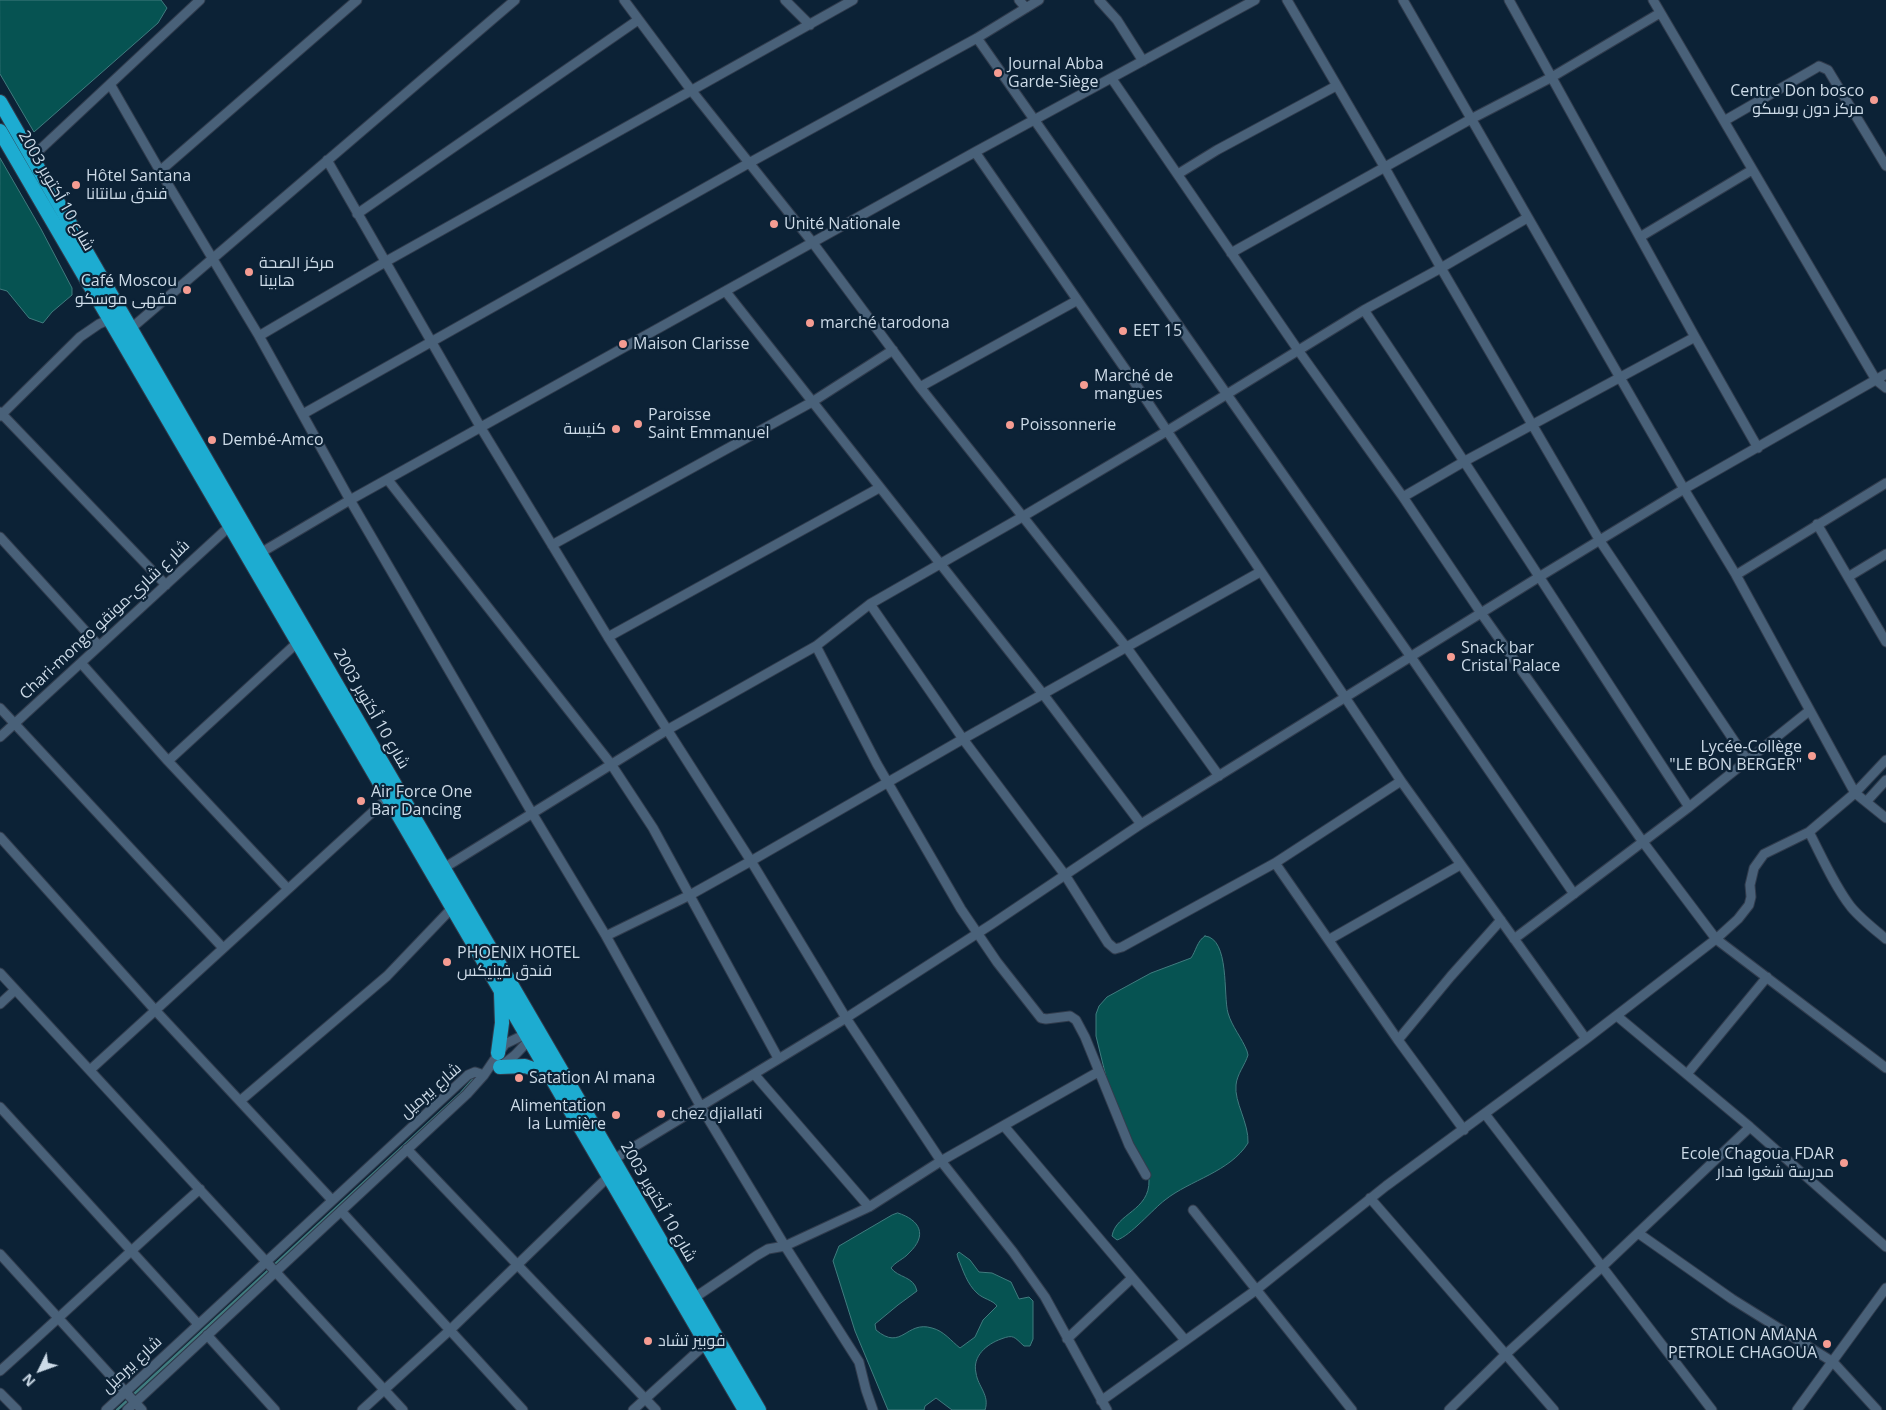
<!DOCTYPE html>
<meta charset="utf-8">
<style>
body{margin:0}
#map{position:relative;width:1886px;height:1410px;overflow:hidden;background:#0c2236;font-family:"Open Sans",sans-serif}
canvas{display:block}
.north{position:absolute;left:15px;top:1345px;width:50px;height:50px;-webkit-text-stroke:4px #0c2236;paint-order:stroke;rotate:228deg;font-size:14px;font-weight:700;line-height:20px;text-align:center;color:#ccdae7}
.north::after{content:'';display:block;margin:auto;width:18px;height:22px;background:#ccdae7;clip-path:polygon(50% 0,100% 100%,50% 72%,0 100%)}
</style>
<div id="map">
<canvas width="1886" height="1410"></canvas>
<div class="north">N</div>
</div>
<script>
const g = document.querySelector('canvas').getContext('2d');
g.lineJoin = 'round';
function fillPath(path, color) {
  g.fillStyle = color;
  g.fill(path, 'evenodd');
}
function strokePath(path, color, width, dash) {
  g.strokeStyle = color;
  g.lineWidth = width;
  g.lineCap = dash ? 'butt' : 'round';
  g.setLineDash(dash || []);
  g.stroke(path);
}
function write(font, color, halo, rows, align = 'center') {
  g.font = font + ' "Open Sans",Cairo,sans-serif';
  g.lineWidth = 4.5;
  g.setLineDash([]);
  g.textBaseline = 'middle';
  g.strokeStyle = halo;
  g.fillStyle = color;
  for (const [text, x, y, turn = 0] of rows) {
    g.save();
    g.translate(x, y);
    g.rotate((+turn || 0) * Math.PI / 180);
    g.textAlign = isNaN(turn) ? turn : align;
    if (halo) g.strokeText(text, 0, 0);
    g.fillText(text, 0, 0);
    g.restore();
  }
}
const water = new Path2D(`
 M0,0h161l6,8 -9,15 -124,109 -34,-58z
 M0,158l41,71 31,59v7l-20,17 -9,11 -14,-5 -22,-27 -7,-2z
 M1205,936c25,2 18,60 23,77 4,14 14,25 19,38l1,4c-3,10 -11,19 -12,30 -2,17 13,38 12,58 -18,29 -58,37 -83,57 -12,9 -35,36 -48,40l-5,-4c4,-23 38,-25 37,-56l-38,-83 -15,-61v-22l3,-8 8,-9 44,-24 40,-15c5,-7 6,-17 14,-22z
 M898,1213c22,7 30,22 11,40 -5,6 -14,9 -18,15 7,10 23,8 26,23l-19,14 -23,19 1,6c26,22 30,-10 56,-2 12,3 19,13 28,20l15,-11 8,-17 14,-14c-4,-6 -14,-7 -20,-13 -10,-9 -14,-23 -19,-35l-1,-4 2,-2 11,8 9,12 13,1 19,9 8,17 10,-2 4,4v38l-3,7h-6c-10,-9 -10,-12 -23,-7 -14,5 -29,17 -25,34 2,14 14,22 9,37h-33l-16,-12 -11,8 -1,4h-36l-33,-79 -22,-70 6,-15 53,-31z`);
const stream = new Path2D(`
 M133,1395l327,-301 16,-18
 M117,1410l12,-11`);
const minor = new Path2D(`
 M624,0l67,90 122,153 107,144 207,261 92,128
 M785,0l25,25
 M1019,0l7,8
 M1099,0l18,20 26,41
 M1287,0l98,168 56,100 159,273 147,219
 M1403,0l281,489 52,86 119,218 31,25
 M1509,0l186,337 63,111
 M1653,0l223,380 10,8
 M977,38l434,619 163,237
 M1112,79l186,271 105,147 78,116 162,229 73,97 170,129
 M110,84l50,87 197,-171
 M1724,121l92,-53 3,-2 9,4 58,96
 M975,152l164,237 262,392 185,258
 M32,157l168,-157
 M327,160l154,268 127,209 143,224 95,157 95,143 72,91 32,45 62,113
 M160,171l99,165 91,164 182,313 74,123 95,171 84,139 74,116 7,28 7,20
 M1178,174l39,-24 119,-64
 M357,214l281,-194
 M1640,237l112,-67
 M1231,253l240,-134 81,-42 108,-64
 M726,292l317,402 98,130
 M1364,310c110,164 216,331 325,497
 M128,331l387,-331
 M259,336l126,-74 468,-262
 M920,387l156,-86
 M0,412l166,173
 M303,414l446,-251 228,-125 62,-38
 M0,416l80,-79 19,-13 14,-6
 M388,480l223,284 42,64 125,230
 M1403,497l62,-36 230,-124
 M1817,524l69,118
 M0,537l99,109
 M552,545l260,-143 81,-52
 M257,555l93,-55 625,-348 280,-152
 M1736,575l150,-92
 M1848,577l38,-23
 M870,604l93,135 102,136 43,68 7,6 7,-2 153,-84
 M608,637l271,-149
 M816,646l61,118 84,145 36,53 44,56 5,1 24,-3 6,4 9,17 44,108 17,30
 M81,663l87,98 120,128
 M0,708l223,240
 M0,737l231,-212
 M168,761l130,-119
 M1401,781l-126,82 123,177 66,90
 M1866,802l20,-22
 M1809,832c13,25 25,53 42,75 10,12 23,22 35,32
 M0,837l155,173 177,190
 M439,871l228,-141 149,-84 54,-42 152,-87 145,-86 197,-121 77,-42 86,-50
 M606,936l84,-41 61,-34 212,-122 297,-167
 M1330,939l130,-74
 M1514,939l175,-132 120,-96
 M0,973l403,437
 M0,1004l15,-14
 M1617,1016l133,111 136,120
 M1398,1040l53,-64 50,-56
 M500,1067l15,-12 17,-18
 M90,1070l299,-273
 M754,1074l115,133
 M1687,1074l80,-97
 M240,1101l147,-125 66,-69
 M0,1107l198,217
 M1485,1114l227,296
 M1004,1126l181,214
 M407,1149l249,261
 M609,1162l237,-144 146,-94 149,-100 398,-247 145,-88 202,-115
 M1370,1198l184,212
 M1193,1210l159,200
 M341,1211l182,199
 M1638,1233l94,66 101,63 44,48
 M0,1254l142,156
 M694,1298l62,-42 12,-7 17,-3 84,-39 72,-46 157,-89
 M207,1335l68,75
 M1067,1339l65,-61
 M0,1371c67,-60 132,-122 200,-182
 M0,1393l17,17
 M1101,1401l155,-111 130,-104 200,-147 130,-100 22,-20 11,-14 2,-8 -1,-12 4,-17 10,-14 45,-22 46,-39 31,-33
 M106,1410l362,-335 7,-3 9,3
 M127,1410l340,-316 17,-19 21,-31 25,-12
 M362,1410l88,-80 159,-154
 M633,1410l76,-69
 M1449,1410l57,-56 97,-88 147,-139
 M1797,1410l89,-122`);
const highway = new Path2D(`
 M0,102l260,451 499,857
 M0,131l745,1279
 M498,1053l4,-30 -1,-30
 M500,1067l25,-1 25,9`);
const markers = [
 [998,73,5,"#f59c92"],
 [1874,100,5,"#f59c92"],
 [76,185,5,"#f59c92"],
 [774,224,5,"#f59c92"],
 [249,272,5,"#f59c92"],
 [187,290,5,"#f59c92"],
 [810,323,5,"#f59c92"],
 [1123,331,5,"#f59c92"],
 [623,344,5,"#f59c92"],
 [1084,385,5,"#f59c92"],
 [638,424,5,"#f59c92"],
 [1010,425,5,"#f59c92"],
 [616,429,5,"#f59c92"],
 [212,440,5,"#f59c92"],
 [1451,657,5,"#f59c92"],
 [1812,756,5,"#f59c92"],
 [361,801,5,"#f59c92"],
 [447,962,5,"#f59c92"],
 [519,1078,5,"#f59c92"],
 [661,1114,5,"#f59c92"],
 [616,1115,5,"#f59c92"],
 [1844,1163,5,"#f59c92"],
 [648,1341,5,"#f59c92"],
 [1827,1344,5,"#f59c92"]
];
const poiNames = [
 ["Journal Abba",1008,64],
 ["Garde-Siège",1008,82],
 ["Centre Don bosco",1864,91,"right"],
 ["مركز دون بوسكو",1864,109,"right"],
 ["Hôtel Santana",86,176],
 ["فندق سانتانا",86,194],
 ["Unité Nationale",784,224],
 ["مركز الصحة",259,263],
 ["هابينا",259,281],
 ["Café Moscou",177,281,"right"],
 ["مقهى موسكو",177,299,"right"],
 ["marché tarodona",820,323],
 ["EET 15",1133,331],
 ["Maison Clarisse",633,344],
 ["Marché de",1094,376],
 ["mangues",1094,394],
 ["Paroisse",648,415],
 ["Saint Emmanuel",648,433],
 ["Poissonnerie",1020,425],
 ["كنيسة",606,429,"right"],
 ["Dembé-Amco",222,440],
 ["Snack bar",1461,648],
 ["Cristal Palace",1461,666],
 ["Lycée-Collège",1802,747,"right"],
 ["\"LE BON BERGER\"",1802,765,"right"],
 ["Air Force One",371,792],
 ["Bar Dancing",371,810],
 ["PHOENIX HOTEL",457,953],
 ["فندق فينيكس",457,971],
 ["Satation Al mana",529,1078],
 ["Alimentation",606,1106,"right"],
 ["la Lumière",606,1124,"right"],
 ["chez djiallati",671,1114],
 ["Ecole Chagoua FDAR",1834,1154,"right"],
 ["مدرسة شغوا فدار",1834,1172,"right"],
 ["STATION AMANA",1817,1335,"right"],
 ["PETROLE CHAGOUA",1817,1353,"right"],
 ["فوبير تشاد",658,1341]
];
const streetNames = [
 ["شارع 10 أكتوبر 2003",56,191,60],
 ["Chari-mongo شار ع شاري-مونقو",105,620,-43],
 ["شارع 10 أكتوبر 2003",371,709,60],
 ["شارع بيرميل",431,1091,-41],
 ["شارع 10 أكتوبر 2003",658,1202,60],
 ["شارع بيرميل",132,1365,-43]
];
fillPath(water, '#065352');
strokePath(water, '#417c7f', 1);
strokePath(stream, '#417c7f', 2.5);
strokePath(minor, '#313c4d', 11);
strokePath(highway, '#313c4d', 16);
strokePath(minor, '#496179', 9);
strokePath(highway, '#1dacd1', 14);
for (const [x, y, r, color] of markers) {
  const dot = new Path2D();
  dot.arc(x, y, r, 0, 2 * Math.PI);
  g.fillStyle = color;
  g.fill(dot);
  strokePath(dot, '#0c2236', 2);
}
write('16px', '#ccdae7', '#0c2236', poiNames, 'left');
write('16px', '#ccdae7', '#0c2236', streetNames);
</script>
